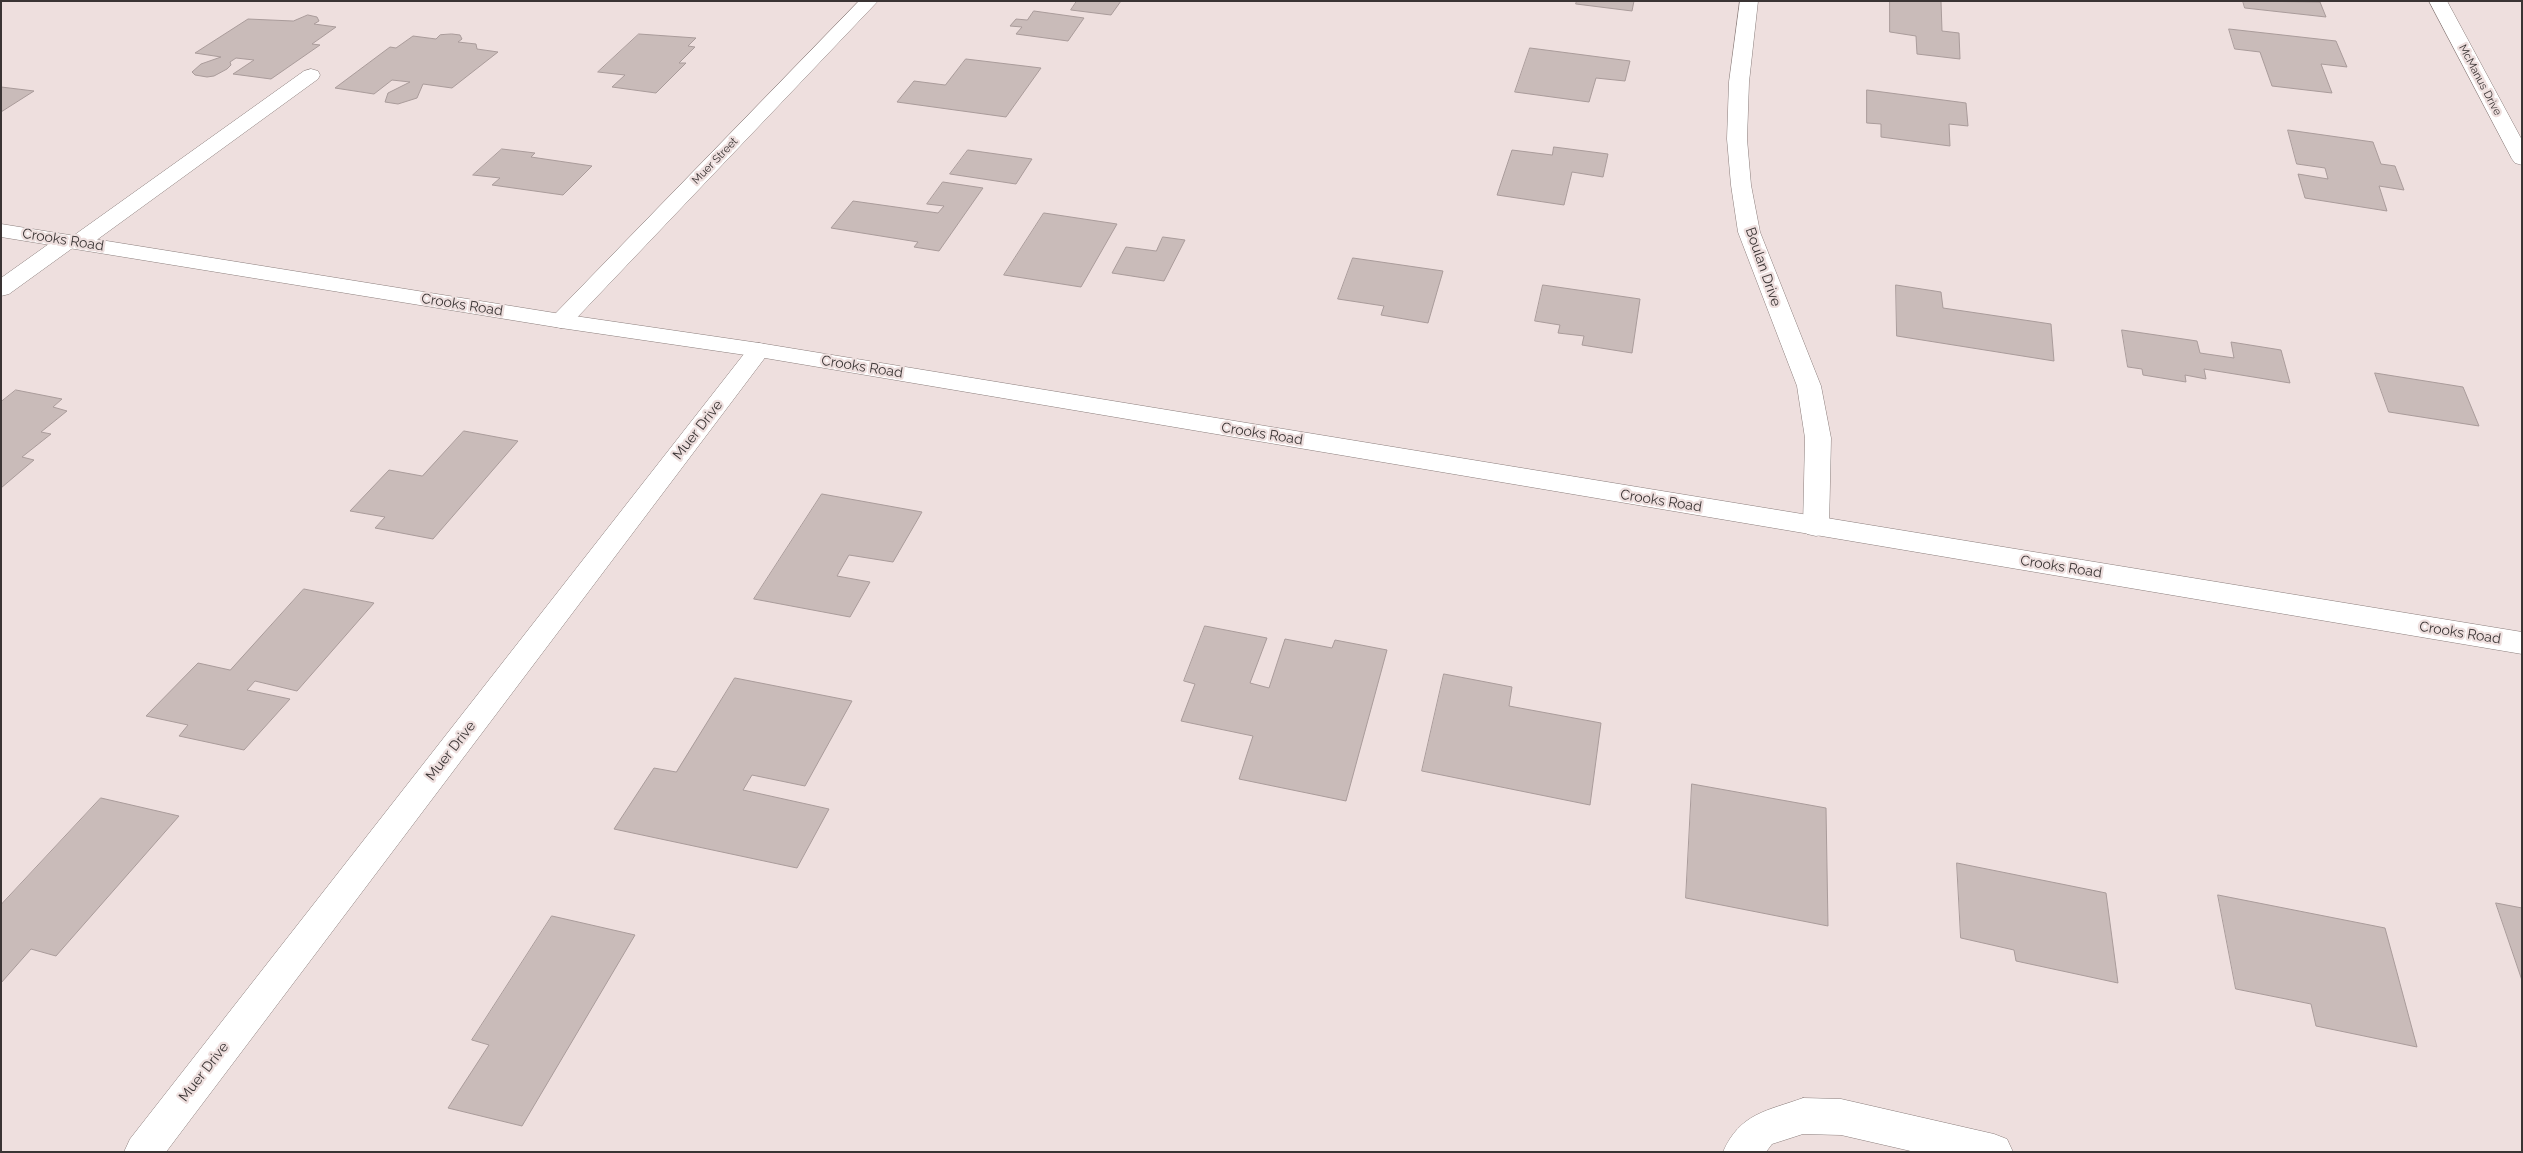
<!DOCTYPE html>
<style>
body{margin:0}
#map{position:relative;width:2523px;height:1153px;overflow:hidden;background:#eedfde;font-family:Raleway,sans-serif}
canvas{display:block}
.frame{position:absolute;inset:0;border:2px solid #3a3434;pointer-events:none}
</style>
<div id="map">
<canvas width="2523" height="1153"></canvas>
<div class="frame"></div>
</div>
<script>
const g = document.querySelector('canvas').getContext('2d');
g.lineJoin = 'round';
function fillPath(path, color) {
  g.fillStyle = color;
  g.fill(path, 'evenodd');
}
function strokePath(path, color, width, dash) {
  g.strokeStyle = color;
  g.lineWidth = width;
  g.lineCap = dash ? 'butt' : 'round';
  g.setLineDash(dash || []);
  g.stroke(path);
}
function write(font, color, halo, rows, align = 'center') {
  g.font = font + ' Raleway,sans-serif';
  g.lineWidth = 4.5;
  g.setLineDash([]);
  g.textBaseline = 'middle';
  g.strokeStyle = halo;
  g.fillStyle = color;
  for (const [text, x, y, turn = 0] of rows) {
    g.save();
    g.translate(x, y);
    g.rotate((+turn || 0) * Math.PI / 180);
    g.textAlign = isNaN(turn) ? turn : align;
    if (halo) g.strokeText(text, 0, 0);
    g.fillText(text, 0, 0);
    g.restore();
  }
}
const building = new Path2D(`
 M1077,1h44l-10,14 -40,-5z
 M1577,1h57l-2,10 -56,-7z
 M1890,1h51l1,30 17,2 1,26 -43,-5 -1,-18 -26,-4z
 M2243,1l77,1 6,15 -81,-9z
 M1034,11l50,7 -16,23 -52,-7 6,-7 -12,-1 6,-7 11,1z
 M308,15l9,2 2,4 -5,3 22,3 -24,17 8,1 -49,34 -38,-5 21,-14 -18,-2 -6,4 1,3 -4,4 -13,7 -7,1 -12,-2 -3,-3 9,-8 20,-7 -26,-4 53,-34 45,2z
 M2229,29l107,12 11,26 -26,-3 11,29 -60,-7 -12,-34 -25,-3z
 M452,34l8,1 2,4 -4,3 18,2 1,5 21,3 -46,36 -29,-4 -6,14 -19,6 -13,-2 3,-9 22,-11 -18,-2 -18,14 -39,-6 55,-41 6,1 17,-12 23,3 4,-4z
 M639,34l57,4 -8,8 7,1 -16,16h7l-30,30 -44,-6 13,-12 -27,-3z
 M1530,48l100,13 -5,20 -29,-3 -7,24 -74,-10z
 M966,59l75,9 -35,49 -109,-15 17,-21 31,4z
 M1,87l33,4 -33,21z
 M1867,90l99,13 2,23 -19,-2 1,22 -69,-9v-13l-14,-1z
 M2288,130l85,12 8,22 14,2 9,24 -25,-4 8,25 -82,-13 -7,-24 30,5 -3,-11 -28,-4z
 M1554,147l54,7 -5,23 -31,-5 -8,33 -67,-10 15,-45 40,5z
 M502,149l33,4 -4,4 61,9 -29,29 -71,-10 8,-7 -27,-3z
 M968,150l64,9 -16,25 -66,-10z
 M943,182l40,6 -44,63 -25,-4 4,-5 -87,-14 22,-27 85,12 6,-7 -17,-2z
 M1044,213l73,11 -36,63 -77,-12z
 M1163,237l22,3 -21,41 -52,-8 14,-26 30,4z
 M1353,258l90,13 -15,52 -47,-8 3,-9 -46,-7z
 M1543,285l97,14 -8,54 -50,-8 2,-9 -26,-3 2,-8 -25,-4z
 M1896,285l45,7 2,16 108,16 3,37 -157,-25z
 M2122,330l75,11 3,12 34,5 -3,-16 50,8 9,33 -86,-14 2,10 -21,-4 1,7 -43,-7 -1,-6 -14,-2z
 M2375,373l88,14 16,39 -90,-14z
 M16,390l46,9 -9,8 14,4 -26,21 10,2 -29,23 12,3 -33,28v-86z
 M464,431l54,10 -85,98 -58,-11 10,-11 -35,-6 39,-41 33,6z
 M822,494l100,18 -29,50 -44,-7 -12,21 33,6 -20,35 -96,-18z
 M304,589l70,14 -77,88 -42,-10 -8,9 43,9 -46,51 -65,-14 9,-11 -42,-9 52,-53 32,7z
 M1205,626l62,12 -17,45 19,5 16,-49 47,9 3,-8 52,10 -41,151 -107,-22 14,-43 -72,-15 14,-37 -11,-3z
 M1444,674l68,13 -3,19 92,17 -11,82 -168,-34z
 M735,678l117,23 -47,85 -53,-11 -9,15 86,19 -32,59 -183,-39 40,-61 22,4z
 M1692,784l134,24 2,118 -142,-28z
 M101,798l78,18 -123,140 -25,-7 -30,34v-78z
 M1957,863l149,30 12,90 -102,-22 -2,-11 -53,-12z
 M2218,895l167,33 32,119 -101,-21 -5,-22 -75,-15z
 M2496,903l26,5v72z
 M552,916l83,19 -113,191 -74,-18 41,-63 -17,-5z`);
const minor = new Path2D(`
 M859,1h19l-309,325 -8,2 -8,-2 -4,-5 4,-5z
 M1740,1h18l-9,81 -2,57 4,46 9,47 61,154 10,52 -2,89 -4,7 -9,2 -9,-2 -4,-7 2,-89 -8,-52 -59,-154 -7,-47 -4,-46 2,-57z
 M2429,1h18l75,139v25l-7,-2 -3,-4z
 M311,69l7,2 2,4 -2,4 -231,168h-13l-65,47 -8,2v-18l59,-42h13l231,-165z
 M759,343l8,2 4,5 -4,5 -601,797h-42l6,-13 621,-794z
 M1803,1098l38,1 153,35 13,5 6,13h-98l-74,-17 -38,-1 -31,10 -6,8h-43c17,-39 44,-41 80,-54z`);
const major = new Path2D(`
 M1,224l560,90 198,29 1763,289v22l-1763,-297 -198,-29 -560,-91z`);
const farStreetnames = [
 ["McManus Drive",2480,80,62],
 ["Muer Street",715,161,-46]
];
const streetNames = [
 ["Crooks Road",63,240,9],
 ["Boulan Drive",1763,267,71],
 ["Crooks Road",462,305,9],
 ["Crooks Road",862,367,9],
 ["Muer Drive",698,430,-52],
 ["Crooks Road",1262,434,9],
 ["Crooks Road",1661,501,9],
 ["Crooks Road",2061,567,9],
 ["Crooks Road",2460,633,9],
 ["Muer Drive",451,751,-52],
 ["Muer Drive",204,1072,-52]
];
fillPath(building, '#c9bbb9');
strokePath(building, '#a99b9a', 1);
strokePath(minor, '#8b7e7c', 1);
strokePath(major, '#8b7e7c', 1);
fillPath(minor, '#fff');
fillPath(major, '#fff');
write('11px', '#3a3434', '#eedfde', farStreetnames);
write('14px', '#3a3434', '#eedfde', streetNames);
</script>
